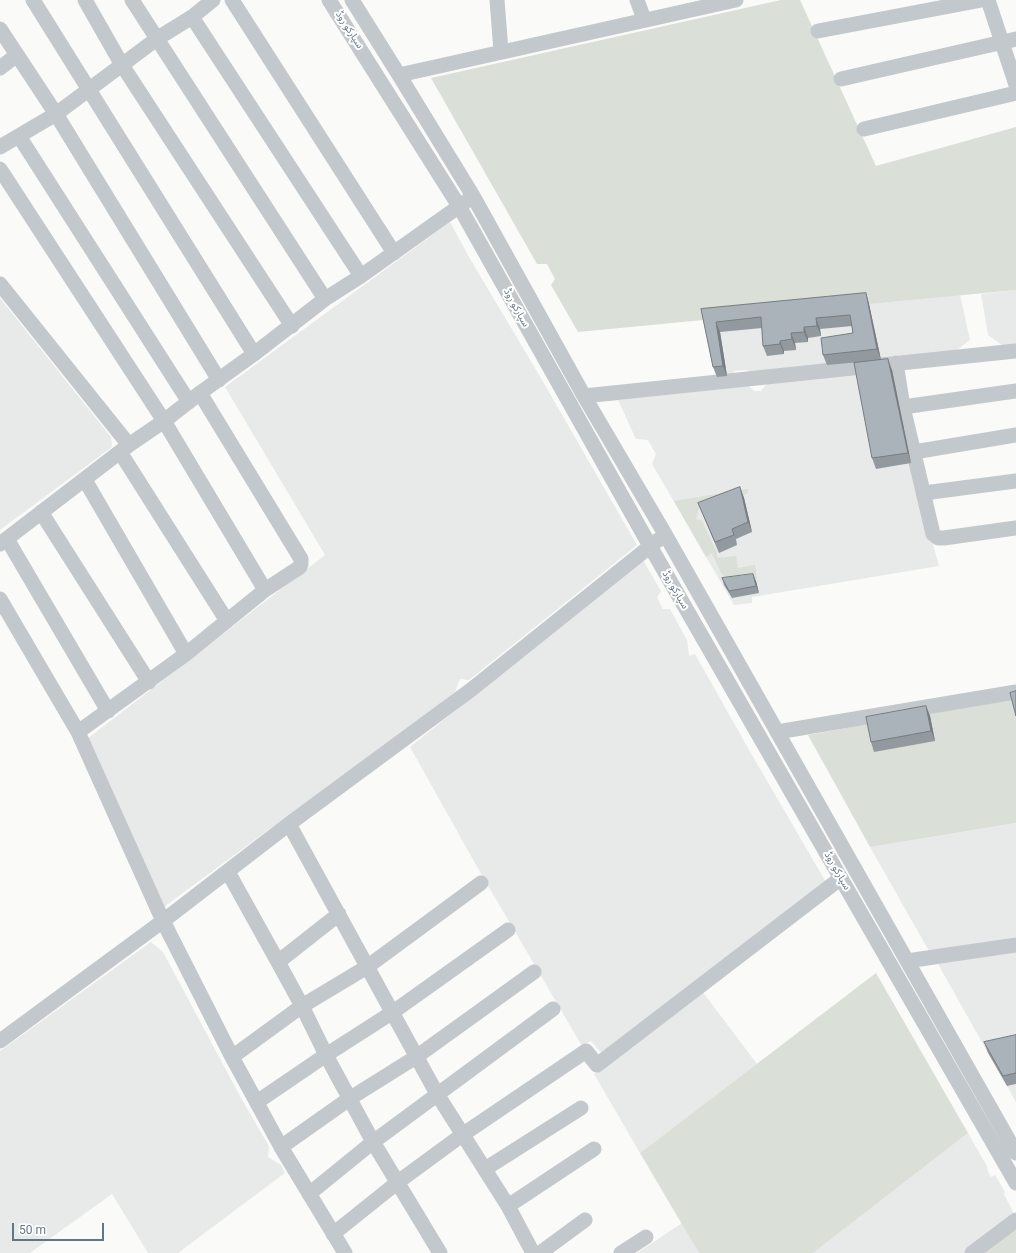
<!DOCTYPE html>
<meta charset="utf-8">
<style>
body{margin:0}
#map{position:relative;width:1016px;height:1253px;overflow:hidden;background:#fafaf8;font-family:Roboto,sans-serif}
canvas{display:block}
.scale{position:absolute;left:12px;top:1223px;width:92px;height:18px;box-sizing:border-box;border:2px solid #657683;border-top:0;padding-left:5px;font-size:12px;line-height:14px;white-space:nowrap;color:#657683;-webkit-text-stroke:3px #fff;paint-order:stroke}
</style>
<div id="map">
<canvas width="1016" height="1253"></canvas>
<div class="scale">50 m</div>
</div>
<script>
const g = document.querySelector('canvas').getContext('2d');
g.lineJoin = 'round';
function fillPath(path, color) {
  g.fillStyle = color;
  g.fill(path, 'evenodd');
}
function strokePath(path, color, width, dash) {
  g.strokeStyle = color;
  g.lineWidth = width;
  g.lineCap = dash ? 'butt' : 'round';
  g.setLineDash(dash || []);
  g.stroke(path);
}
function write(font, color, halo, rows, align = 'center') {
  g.font = font + ' Roboto,"Noto Sans Arabic",sans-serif';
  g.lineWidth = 4;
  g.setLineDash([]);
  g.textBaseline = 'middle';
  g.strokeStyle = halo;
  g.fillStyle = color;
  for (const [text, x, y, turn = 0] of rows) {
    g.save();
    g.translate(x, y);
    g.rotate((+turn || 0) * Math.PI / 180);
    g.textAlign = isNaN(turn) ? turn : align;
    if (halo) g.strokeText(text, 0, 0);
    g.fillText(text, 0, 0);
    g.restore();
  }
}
const built = new Path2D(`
 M450,222l19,35 73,123 95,165 -168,135 -9,-1 -5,13 -54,42 -114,82 -123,91 -77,-168 238,-184 -100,-168z
 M1016,290v55l-13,1 -15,-11 -7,-41z
 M960,295l10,45 -16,12 -202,21 -5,-3 -13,1 -4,5 -13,1 -12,-57z
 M0,298l111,139 1,10 -112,83z
 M892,370l30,134 17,62 -187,31v6l-18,2 -82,-141 4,-10 -8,-14 -12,-1 -18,-39 131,-14 5,5h7l5,-7z
 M643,560l18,31 -4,7 6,11h7l17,31 2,16 6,-2 53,94 79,136 -224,171 -12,-14 -9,5 -106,-181 -66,-118z
 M1016,823v114l-87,14 -59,-104z
 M151,942l12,10 78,146 28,48 -1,11 13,8 4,8 -107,80h-30l-36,-59 -82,59h-30v-202z
 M1016,952v94l-28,7 -50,-89z
 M702,991l55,73 -117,89 -46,-79z
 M1016,1084v18l-9,-16z
 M968,1133l20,35 -1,1 4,8 4,-2 10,17 -1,2 10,20 -50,39h-151z
 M682,1223l17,30h-62z`);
const green = new Path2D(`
 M781,0h19l76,166 140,-39v163l-438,42 -27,-47 4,-6 -8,-15h-10l-106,-186z
 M748,489v4l-29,13 -19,-2 -4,15 6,2 15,32v5l19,-2 2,12 17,-3 2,14 -25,4 -11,-10 -9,-20 -6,4 -32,-56z
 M1016,697v126l-146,24 -62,-112z
 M876,973l92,160 -155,120h-114l-59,-100z
 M1016,1228v25h-33z`);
const minor = new Path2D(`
 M33,0l221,354
 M85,0l37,65 170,261
 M132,0l193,299
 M232,0l162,253
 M329,0l130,206 191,340 366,637
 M352,0l47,75 74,121 111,200 81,138 351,619
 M497,0l4,51
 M637,0l7,19
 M988,0l28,85
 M192,17l169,259
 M0,29l56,85 163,266
 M818,31l164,-31
 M0,68l17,-13
 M399,75l337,-75
 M841,79l175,-40
 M864,129l152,-36
 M19,136l170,266
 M0,147l56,-33 102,-76 34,-21 21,-17
 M0,169l164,252 101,169
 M0,284l129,161
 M896,363l7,44 30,127 5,4h6l72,-10
 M584,396l432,-45
 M903,407l113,-16
 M120,452l107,169
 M914,452l102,-17
 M85,480l101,174
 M924,493l92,-12
 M41,512l108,170
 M7,539l101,172
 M0,544l129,-99 35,-24 36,-28 54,-39 71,-55 36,-23 107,-76
 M0,599l78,133 85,189 69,136 49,90 64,106
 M78,732l108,-78 79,-64 35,-23 1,-3v-5l-101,-166
 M777,732l239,-40
 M289,824l148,270 71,112 25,47
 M228,872l50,90 24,44 24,49 47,87 67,111
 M907,961l109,-16
 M278,962l61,-48
 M0,1041l163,-120 126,-97 183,-135 186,-149
 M232,1057l70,-51 65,-39 114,-84
 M257,1102l69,-47 67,-43 115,-82
 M281,1147l68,-48 67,-42 118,-85
 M485,1169l96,-61
 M309,1194l64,-52 180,-133
 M508,1206l86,-57
 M333,1234l65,-52 64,-47 124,-84 11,14 244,-187
 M540,1253l45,-33
 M621,1253l25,-16
 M972,1253l44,-33`);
const wall = new Path2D(`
 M866,293l3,11 12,56 -54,5 -4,-10 30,-22 -1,-7 -32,3 1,7 -13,2v4l-13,1 1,7 -12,1v3l-17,2 -4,-10 -1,-18 -42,4 7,44 -10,1 -4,-10 -12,-58z
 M892,370l19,93 -35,6 -4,-11z
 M740,487l4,11 8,34 -16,7 1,6 -18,8 -21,-50z
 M722,578l34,3 3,12 -27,5 -8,-13z
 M926,706l4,10 5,25 -61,11 -3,-10z
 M1016,1035v49l-9,2 -19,-33 -4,-11z`);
const shadedWall = new Path2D(`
 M866,293l3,11 12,56 -4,-11z
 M816,318l4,11 1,7 -4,-10z
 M716,322l4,10 7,44 -4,-10z
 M804,327l4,11v4l-4,-10z
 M791,333l4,10 1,7 -4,-11z
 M780,341l4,10v3l-4,-10z
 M888,359l4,11 19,93 -3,-10z
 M740,487l4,11 8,34 -4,-10z
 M753,574l3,7 3,12 -3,-7z
 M926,706l4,10 5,25 -4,-10z`);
const building = new Path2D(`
 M866,293l11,56 -54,6 -2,-17 32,-5 -3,-18 -34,3 1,8 -13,1v5l-13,1 1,6 -12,2v3l-17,2 -2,-29 -45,5 7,44 -10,1 -12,-58z
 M888,359l20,94 -36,5 -18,-95z
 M740,487l8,35 -16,7 2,6 -19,7 -17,-39z
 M753,574l3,12 -27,5 -7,-13z
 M1016,691v25l-6,-23z
 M926,706l5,25 -60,11 -5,-25z
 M1016,1035v38l-13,3 -19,-34z`);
const streetNames = [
 ["سپارکو روڈ",349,30,57],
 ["سپارکو روڈ",516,308,61],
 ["سپارکو روڈ",675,590,60],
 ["سپارکو روڈ",837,871,60]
];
fillPath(built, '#e8e9e9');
fillPath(green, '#dadfd7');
strokePath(minor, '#c3c8cc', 15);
fillPath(wall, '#929a9f');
fillPath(shadedWall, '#777d82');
fillPath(building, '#aab3b9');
strokePath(building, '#777d82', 1);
write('10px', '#657683', '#fff', streetNames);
</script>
